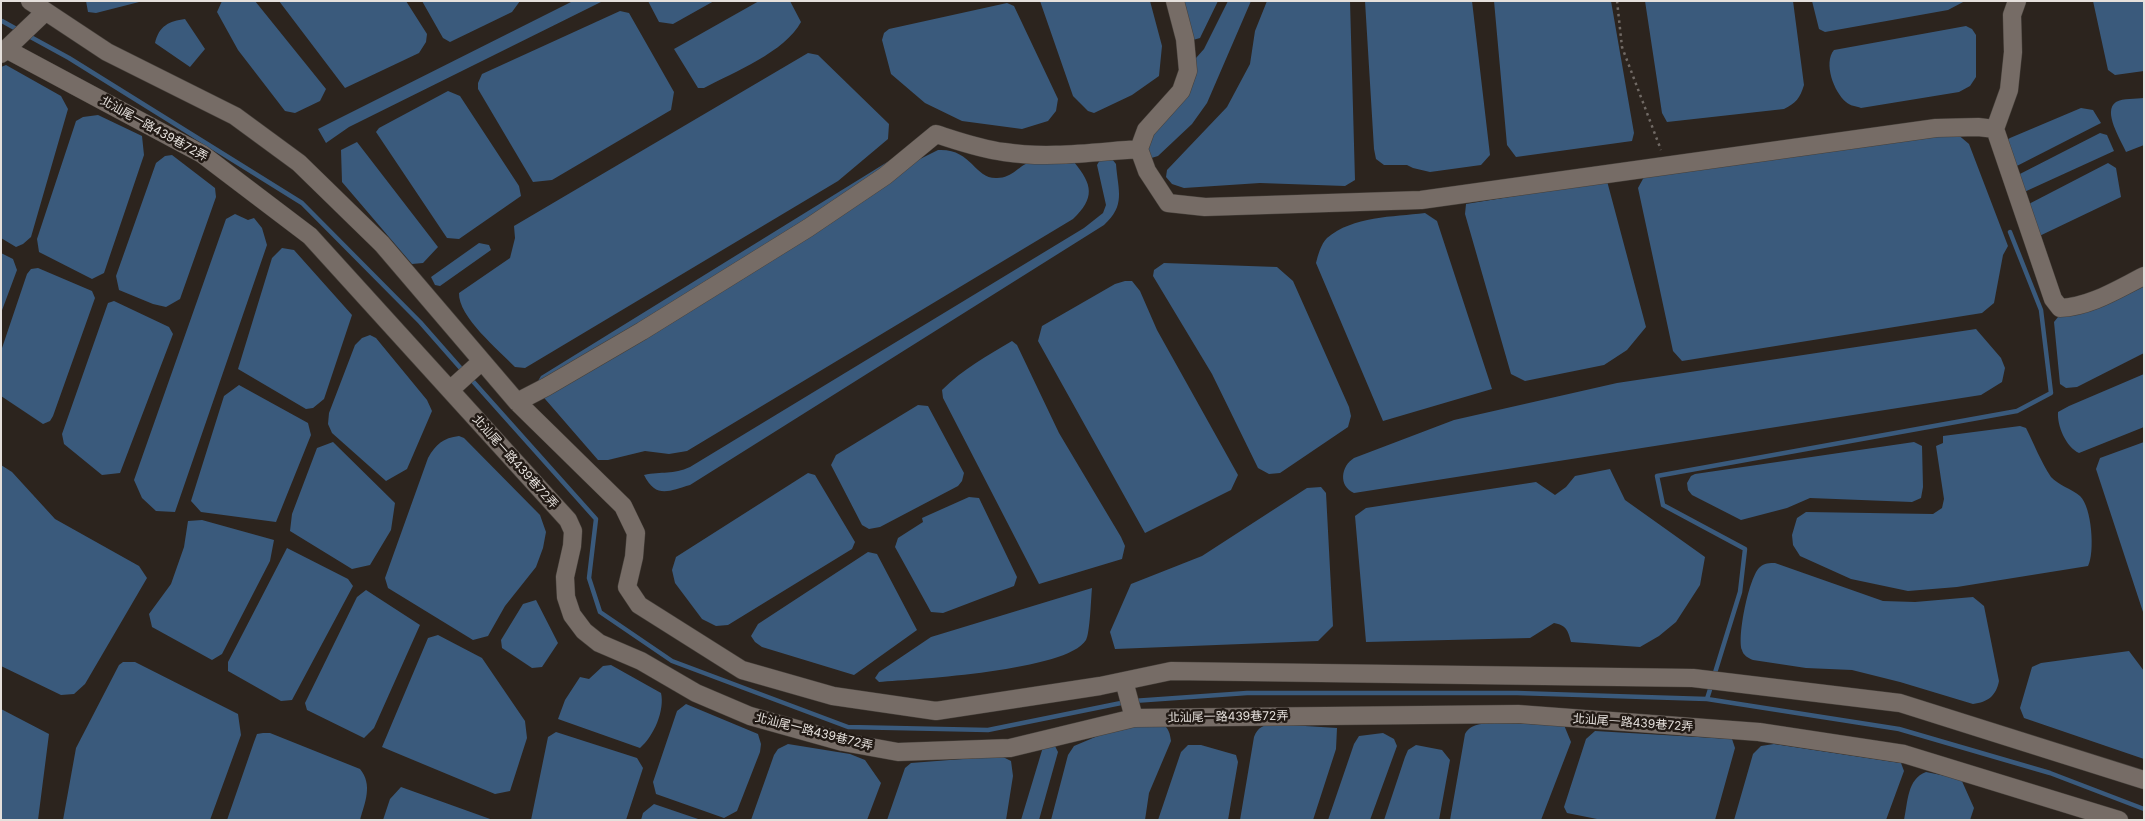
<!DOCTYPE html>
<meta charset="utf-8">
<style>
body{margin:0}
#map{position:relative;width:2145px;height:821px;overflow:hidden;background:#2c241e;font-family:Inter,sans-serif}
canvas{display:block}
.frame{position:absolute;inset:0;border:2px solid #e5e0dc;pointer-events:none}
</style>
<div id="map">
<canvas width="2145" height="821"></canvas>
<div class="frame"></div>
</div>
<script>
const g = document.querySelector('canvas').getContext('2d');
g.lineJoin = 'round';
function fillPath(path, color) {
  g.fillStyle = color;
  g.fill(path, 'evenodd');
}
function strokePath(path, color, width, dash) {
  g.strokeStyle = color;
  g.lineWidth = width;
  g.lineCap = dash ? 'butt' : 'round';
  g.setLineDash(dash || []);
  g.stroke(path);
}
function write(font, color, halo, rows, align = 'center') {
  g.font = font + ' Inter,"Noto Sans TC",sans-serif';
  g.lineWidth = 5;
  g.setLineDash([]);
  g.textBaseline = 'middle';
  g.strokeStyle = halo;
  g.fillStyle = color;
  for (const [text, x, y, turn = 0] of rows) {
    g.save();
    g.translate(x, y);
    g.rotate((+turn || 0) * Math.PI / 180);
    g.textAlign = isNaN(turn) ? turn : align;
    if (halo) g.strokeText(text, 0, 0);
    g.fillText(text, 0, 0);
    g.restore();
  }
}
const water = new Path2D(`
 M86,1h57l-47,12 -8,-1z
 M222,1h33l71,88 -6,12 -25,12 -10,-2 -47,-61 -21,-38z
 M279,1h127l21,33 -1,8 -7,11 -74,35z
 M422,1h98l-8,11 -62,30 -7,-4z
 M573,1h30l-254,126 -23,16 -8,-14z
 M648,1h66l-41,23 -14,-2z
 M759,1h31l11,21c-16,30 -67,50 -97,66h-6l-24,-39z
 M1040,1h110l12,45 -3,30 -27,19 -38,18 -6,-2 -15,-15z
 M1180,1h38l-18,37 -7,2z
 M1228,1h23l-44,102 -15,21 -34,32 -10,3 -6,-1 9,-42 25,-15 12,-34 16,-18z
 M1267,1h83l5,179 -10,6 -85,-3 -76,5 -12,-4 -6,-7 1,-7 60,-63 23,-43 5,-33z
 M1365,1h107l18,154 -9,10 -51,7 -17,-4 -6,-3h-23l-8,-6 -2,-10z
 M1494,1h117l23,132 -2,8 -116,16 -9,-12z
 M1645,1h148l11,84c-4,13 -8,18 -20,24l-117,13 -5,-9z
 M1812,1h153l-17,9 -123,22 -6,-3z
 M2093,1h51v70l-29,4 -7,-5z
 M1007,3l7,3 44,93 -2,12 -8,10 -26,8 -60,-8 -37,-18 -34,-29 -9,-34 2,-7 5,-4z
 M620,11l9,2 45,79 -3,18 -119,70 -19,2 -55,-93v-6l4,-9z
 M185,19l20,30 -15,18 -35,-24c4,-17 14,-22 30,-24z
 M1966,26l6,3 4,6v42l-6,9 -11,6 -98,16c-5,-2 -11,-2 -15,-6 -12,-10 -23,-39 -12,-52z
 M808,53l10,2 71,69 -1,15 -50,42 -313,187 -10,-1c-16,-17 -57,-50 -56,-74l51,-35 5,-20 -1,-12z
 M6,65l55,31 7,13 -37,128 -8,7 -7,3 -15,-9v-171z
 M448,91l12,5 59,90 2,10 -62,43 -12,-1 -71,-106 3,-4z
 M2144,98v47l-18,7c-5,-12 -24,-41 -10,-50 7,-4 20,-3 28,-4z
 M2081,108l12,2 8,13 -92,47 -8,-26 9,-6z
 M98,115l44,21 2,19 -40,118 -12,6 -53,-27 -2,-13 39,-118 7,-4z
 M1956,133l13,11 39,102 -5,9 -9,48 -12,10 -300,48 -9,-10 -35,-163 6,-11z
 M2100,133l7,2 7,16 -92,42 -8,-16z
 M357,142l81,105 -15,16 -11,1 -70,-82 -1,-32z
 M938,150c34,-2 36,29 59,28 16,0 23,-14 34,-16 14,-2 29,0 43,0 19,23 21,36 -1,57l-386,232 -18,3 -24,-3 -37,9h-10l-59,-68 -3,-8 5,-8 356,-220 21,4z
 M172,155l43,33 1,9 -36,102 -14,8 -13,-3 -34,-14 -3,-14 40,-113 9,-7z
 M1112,159l4,5c2,27 10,41 -12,61l-414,260c-21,6 -34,14 -46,-10 18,-4 29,0 46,-8l394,-239 19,-15 3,-8 -9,-40 3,-5z
 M2108,163l8,5 5,29 -90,43 -8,-33z
 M1607,181l39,146 -19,23 -23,15 -79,16 -14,-7 -46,-160 1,-10z
 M1425,213l12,8 55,168 -109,32 -67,-158c2,-8 5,-19 11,-25 26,-22 66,-21 98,-25z
 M235,214l13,6 6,-2 8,10 5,17 -92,267 -19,-1 -14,-13 -8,-18 92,-261z
 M479,243l10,2 2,5 -51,36 -5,-1 -4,-8z
 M282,248l12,2 58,65 -28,84 -11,9 -7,1 -68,-40 34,-111z
 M1,253l12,6 4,11 -16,43z
 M1164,263l113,4 16,14 56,126 2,9 -3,11 -68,46 -11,1 -11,-6 -46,-94 -59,-98 1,-6z
 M38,268l54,23 3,7 -42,118 -3,5 -7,3 -42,-28v-45l26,-77 4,-5z
 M2144,269v84l-67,34 -11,1 -6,-4 -6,-62 8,-10z
 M1125,281h7l8,10 17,39 81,145 -7,15 -86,43 -107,-192 4,-15 73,-42z
 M114,301l55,26 4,7 -53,139 -18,2 -38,-31 -2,-10 46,-131z
 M1976,329l25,29 4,10 -3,14 -21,13 -627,98c-16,-7 -13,-27 0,-35l100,-38 163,-37z
 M370,335l6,3 51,62 5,11 -25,58 -21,12 -54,-48 -4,-9 1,-11 26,-68 7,-7z
 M1012,341l5,4 42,88 62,104 4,9 -3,13 -83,25 -96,-186 -1,-8c21,-21 45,-34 70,-49z
 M2144,374v53l-65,26c-13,-6 -22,-27 -21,-41l11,-6z
 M239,385l69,38 3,12 -35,87 -75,-10 -10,-11 33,-105z
 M918,405l10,1 36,67 -2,8 -4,5 -78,41 -11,2 -7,-4 -31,-60 5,-10z
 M2020,426l6,2c8,16 15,34 25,49 7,8 21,12 29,19 12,11 15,57 8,70l-131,21 -49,4 -57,-12 -51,-23 -7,-11 -1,-10 5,-17 9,-6 127,2 9,-6 2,-9 -8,-53 7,-3v-7z
 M459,436l5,2 76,77 6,17 -3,16 -7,19 -31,39 -17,30 -15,4 -85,-52 -3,-10 43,-120c8,-14 15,-20 31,-22z
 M333,442l62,61 -4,27 -21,35 -18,4 -62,-38 2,-17 25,-66z
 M1914,442l8,4 1,41 -2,11 -9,4 -102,-4 -23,10 -46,12 -49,-25 -4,-5 -1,-7 4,-7 4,-2z
 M2144,442v173l-48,-146 4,-11z
 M1,465l11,7 43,47 84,47 8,12 -62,106 -11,10 -13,1 -60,-29z
 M1610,469l15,31 80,57 -5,28 -24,37 -17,14 -19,11 -69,-5c-3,-12 -5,-17 -17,-19l-24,15 -164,4 -11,-126 11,-8 170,-26 19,13 11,-8 9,-11z
 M808,473l7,2 40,67 -3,7 -124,76 -12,1 -14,-7 -27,-36 -3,-13 4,-13z
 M1321,487l5,6 7,133 -15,15 -203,8 -5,-17 21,-48 71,-28 105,-68z
 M969,497l10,1 38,79 -3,9 -71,27 -12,-1 -36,-65 3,-9 25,-16 -1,-4z
 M202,520l72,20 -4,21 -48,93 -10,6 -60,-33 -3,-13 22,-30 13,-37 4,-26z
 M287,548l61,31 5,7 -61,114 -11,1 -53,-30v-9z
 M868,552l9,2 40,76 -63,45 -92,-28 -7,-5 -4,-6 7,-12z
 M1775,563l108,38 32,1 58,-5 11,9 15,75c-3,15 -11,21 -26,23l-73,-22 -48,-12 -46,-2 -53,-8c-5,-2 -10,-5 -11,-10 -5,-13 7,-74 18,-83 4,-4 10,-4 15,-4z
 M1092,588c-1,10 -2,45 -6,52 -19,31 -169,39 -207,42l-4,-4 4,-6 52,-35z
 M366,590l54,35 -46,103 -10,10 -57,-28 -2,-7 52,-106z
 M536,600l22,43 -16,24 -10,1 -30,-20 -1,-8 22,-36z
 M438,635l44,23 43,63 2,17 -17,53 -15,3 -113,-47 46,-109z
 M2129,651l15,20v88l-120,-41 -4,-10 12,-41 9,-4z
 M123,662h12l103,52 3,21 -31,85h-147l13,-72 43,-83z
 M611,665l50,28c4,17 -7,43 -21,55l-82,-29 7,-19 15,-23 9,2 14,-13z
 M686,704l72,30 3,10 -1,8 -23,59 -13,7 -68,-24 -3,-12 24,-71z
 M1,709l48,25 -11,86h-37z
 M1494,723l70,2 7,17 -30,78h-91l15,-86c6,-11 18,-10 29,-11z
 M1162,724c7,4 8,10 9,17l-22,52 -4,27h-94l17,-65 6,-9 45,-19z
 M1273,724l64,4 -1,21 -23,71h-73l14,-83c4,-10 9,-12 19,-13z
 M1595,731l137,8 3,9 -20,72h-113l-35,-7 -3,-6 22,-68z
 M556,732l81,26 6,10 -17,52h-95l17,-83z
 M263,733h7l90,36c13,16 5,33 0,51h-133l27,-78 3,-8z
 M1383,733l11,6 3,7 -27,74h-42l26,-76 5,-8z
 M788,744l62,10 15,6 16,23 -14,37h-116l23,-65 4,-6z
 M1774,744l127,19 3,8 -18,49h-152l19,-66 8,-8z
 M1188,745h13l35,10 2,7 -10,58h-70l23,-68z
 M1416,745l26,5 8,10 -11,60h-55l21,-63 3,-7z
 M1055,746l3,6 -19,68h-18l22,-73z
 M1001,756l10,5 2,15 -7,44h-119l18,-52 6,-5z
 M1926,772l35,7 13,29 -4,12h-66c4,-18 3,-41 22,-48z
 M401,787l92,33h-110l7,-21z
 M654,804l47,16h-60l2,-7z`);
const stream = new Path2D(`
 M2,21l18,10
 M27,35l42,23 233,145 118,119 44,50
 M470,378l126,141 -7,59 11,34 72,49 176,66 140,3 138,-28
 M1714,676l26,-84 5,-43 -82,-44 -6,-29 360,-65 34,-18 -10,-83 -31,-78
 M1707,699l5,-16
 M1133,701l114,-8h270l190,6 192,30 151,44 94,36`);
const path = new Path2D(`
 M1617,1l5,46 39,103`);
const minor = new Path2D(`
 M30,1l77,51 128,64 64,47 83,81 135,158 106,104 13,27 -2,24 -7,30 12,18 103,65 91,26 103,15 164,-25 71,-15 522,7 207,25 244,77
 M1175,1l10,38 3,32 -7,20 -35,39 -7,19 8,22 21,32 37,4 216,-7 515,-72 42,-1 17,2
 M2017,1l-5,14 1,37 -4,38 -14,39 58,170 7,9c30,-1 58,-19 84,-32
 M6,49l196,105 108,82 258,284 5,11 -1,15 -7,31 1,20 6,18 12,16 15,12 42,18 55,32 54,23 93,26 55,10 112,-4 124,-30 384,-4 241,18 145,22 215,66
 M1,54l44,-42
 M450,390l32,-29
 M517,402l29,-15 96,-56 166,-103 77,-52 51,-42c22,7 44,15 68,18 44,7 90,0 135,-3
 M1124,681l10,37`);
const streetNames = [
 ["北汕尾一路439巷72弄",154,129,29],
 ["北汕尾一路439巷72弄",515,462,48],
 ["北汕尾一路439巷72弄",1228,717,-1],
 ["北汕尾一路439巷72弄",1633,723,4],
 ["北汕尾一路439巷72弄",814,732,14]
];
fillPath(water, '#3a5a7c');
strokePath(stream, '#3a5a7c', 4.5);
strokePath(minor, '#46403b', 19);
strokePath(path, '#716a65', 2.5, [2.5, 4]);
strokePath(minor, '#766c66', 18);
write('12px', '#e5e0dc', '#221a15', streetNames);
</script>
